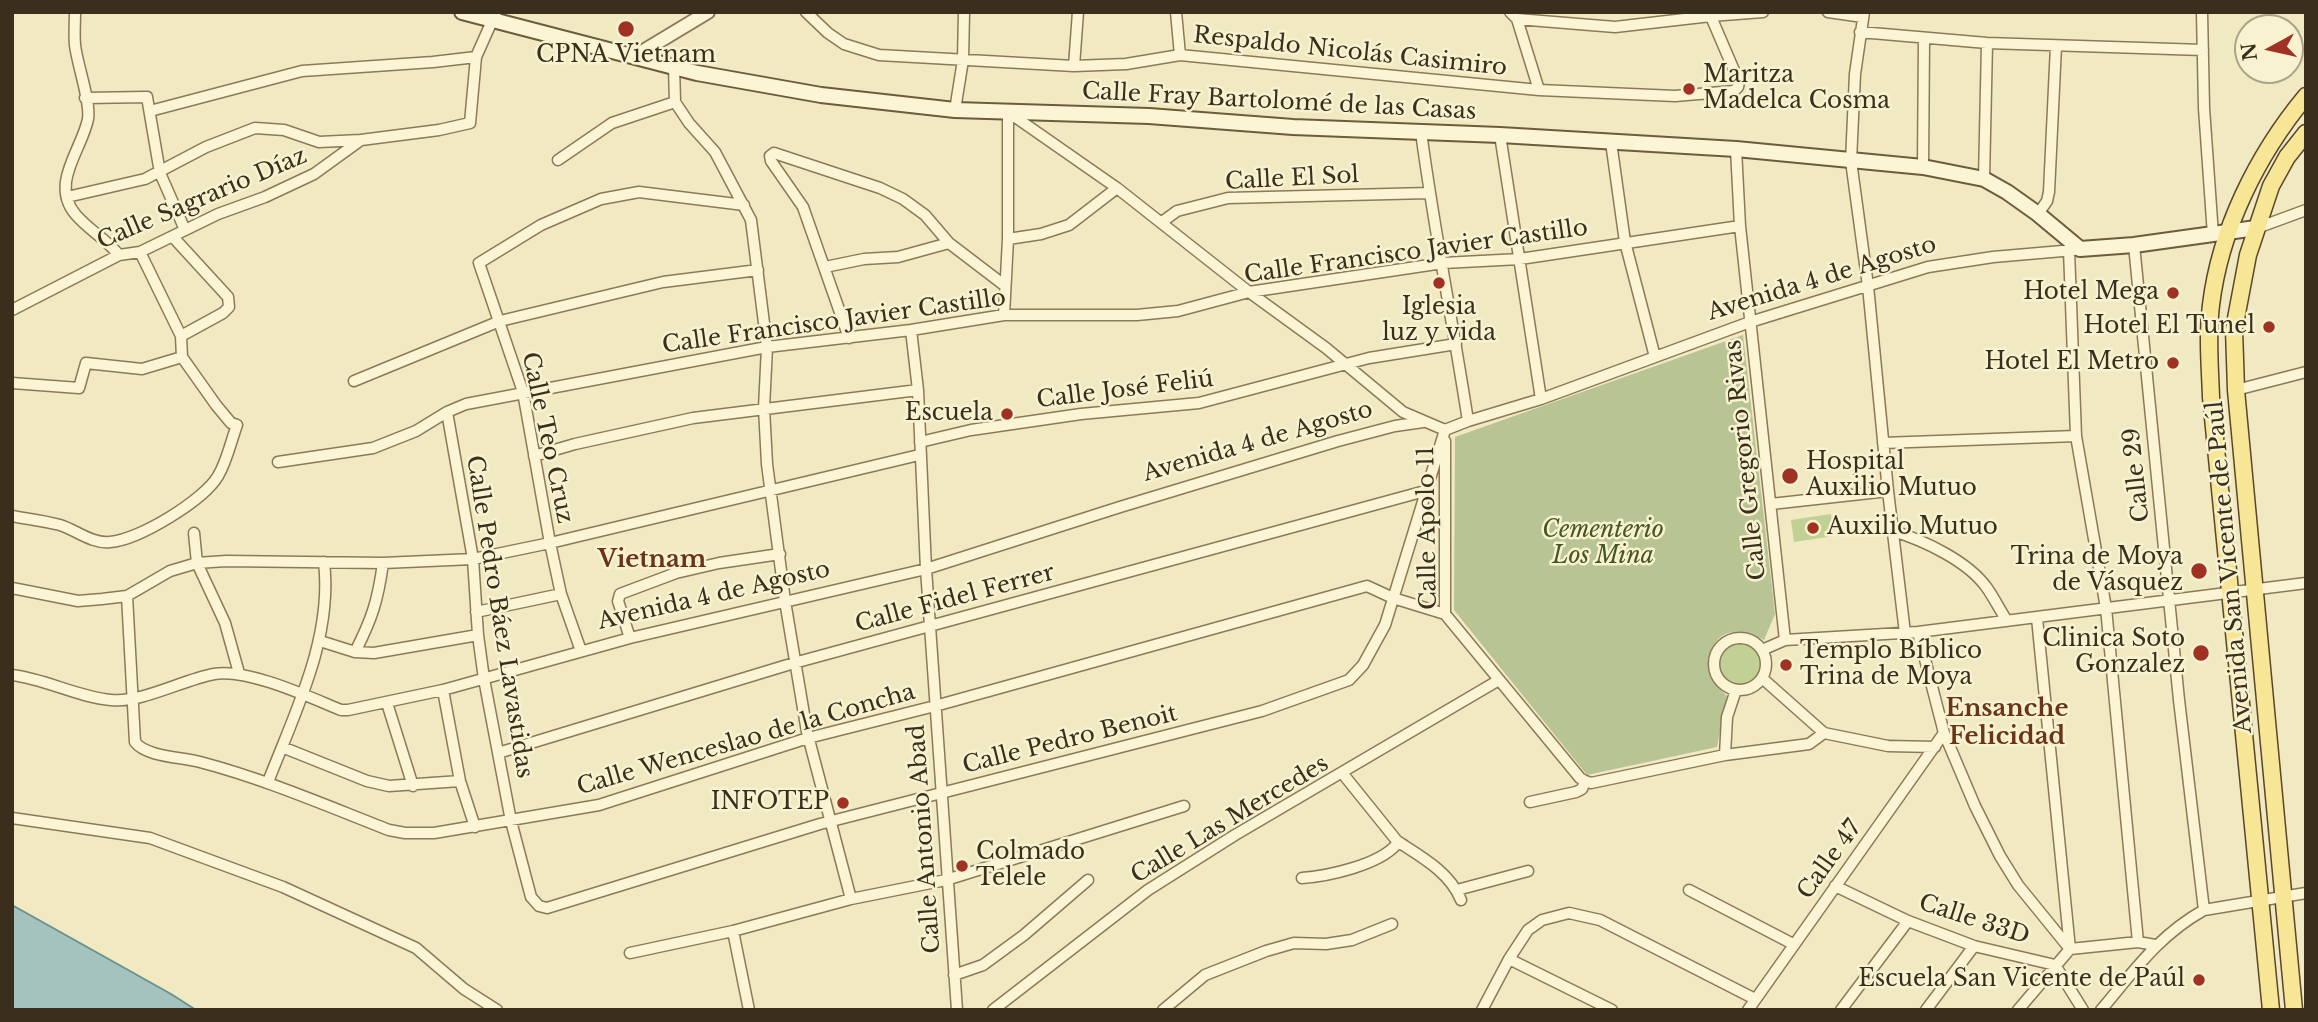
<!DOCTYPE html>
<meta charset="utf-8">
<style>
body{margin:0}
#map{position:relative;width:2318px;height:1022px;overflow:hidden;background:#f1e9c1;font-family:"Libre Baskerville",serif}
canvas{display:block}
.frame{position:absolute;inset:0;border:14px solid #3a2f1c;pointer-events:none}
.north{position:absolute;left:2234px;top:14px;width:70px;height:70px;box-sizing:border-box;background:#f8f2d1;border:2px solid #aca489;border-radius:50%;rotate:262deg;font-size:19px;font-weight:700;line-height:28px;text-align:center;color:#3a2f1c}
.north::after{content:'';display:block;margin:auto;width:24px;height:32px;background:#9f3222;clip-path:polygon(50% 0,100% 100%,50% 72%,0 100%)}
</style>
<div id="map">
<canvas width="2318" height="1022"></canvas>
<div class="frame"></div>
<div class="north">N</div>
</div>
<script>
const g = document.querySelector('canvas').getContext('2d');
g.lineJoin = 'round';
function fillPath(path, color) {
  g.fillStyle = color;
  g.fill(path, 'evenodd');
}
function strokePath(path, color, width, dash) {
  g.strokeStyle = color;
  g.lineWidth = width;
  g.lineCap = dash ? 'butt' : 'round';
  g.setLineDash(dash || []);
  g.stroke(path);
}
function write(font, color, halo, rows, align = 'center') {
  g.font = font + ' "Libre Baskerville",serif';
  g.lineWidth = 5;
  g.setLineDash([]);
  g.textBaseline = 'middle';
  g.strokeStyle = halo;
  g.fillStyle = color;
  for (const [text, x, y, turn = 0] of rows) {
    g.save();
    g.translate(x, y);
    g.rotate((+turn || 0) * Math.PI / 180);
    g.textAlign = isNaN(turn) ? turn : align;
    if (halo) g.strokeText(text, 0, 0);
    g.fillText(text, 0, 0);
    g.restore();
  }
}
const green = new Path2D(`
 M1831,514l3,22 -40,6 -3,-22z
 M1718 664a22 22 0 1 1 44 0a22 22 0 1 1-44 0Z`);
const cemetery = new Path2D(`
 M1743,335l32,279 -11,26c-25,-14 -52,-12 -54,22 -1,7 1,15 5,21 3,5 8,9 12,13l-10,51 -130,28 -133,-165 1,-173z`);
const water = new Path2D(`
 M12,905l159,89 25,16h-184z`);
const minor = new Path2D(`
 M75,12c0,11 -1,22 0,33 2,19 16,57 13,74 -6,31 -39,65 -12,96 13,15 30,24 43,40
 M806,12l22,21 16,11 35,11 195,11 52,-2 54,-9 359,35 136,6 59,-5 4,-4 1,-5 -30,-70
 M1176,12l4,43
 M1510,12l7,7 22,71
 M1828,12l35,5
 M1864,12l-9,62 -4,87 17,125 20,205 17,142
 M2202,12l2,96 9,127
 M1517,19l98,8 96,-11 52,-4
 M1860,32l127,11 216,7
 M1074,66l4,-54
 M674,67l1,35 14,21 26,29 36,68 16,127 -3,61 3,56 18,137 22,131 44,167
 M85,98l62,-1 13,76 25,57
 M955,110l8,-50 1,-48
 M150,111l152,-40 131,-9 43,-5
 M1008,112l109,76 132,104 77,56 77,64 42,18
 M1421,132c13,97 32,192 47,289
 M1500,135l41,264
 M1611,142l14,100 30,115
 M1736,149l4,77 45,414
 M558,160l54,-37 63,-21
 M1923,167l1,-128
 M1984,179l3,-136
 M67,197l78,-18 61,-32 49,-19 29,2 35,12 42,-2
 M2038,214l9,-13 2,-9 7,-146
 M1162,222l15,-11 51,-13 201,-5
 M2257,228l49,-18
 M173,237l55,60 1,10 -6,6 -42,23
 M1008,239l33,-5 28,-9 48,-37
 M2134,245l45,455 25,210
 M2069,250l7,186 30,172 32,334
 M825,267l39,-8 34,-2 51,-14
 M12,310l107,-55 21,-3 78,-38 47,-17 49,-23 47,-34 78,-10 31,-7 6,-66 20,-45
 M1004,315l4,-76v-127
 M911,330l7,60 8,179 31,441
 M849,338l-46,-131 -32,-46 -1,-5 4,-3 106,35 23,11 22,16 24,28 55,42
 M354,381l146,-60 163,-39 95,-12
 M12,383l67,5 7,-25 56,6 40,-12
 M2236,390l70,-18
 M447,412l26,147 5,76 6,44 27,142 20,76 8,9 8,2 273,-84 442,-113 87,-31 14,-15 22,-40 60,-195
 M1445,430l23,-9 73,-22 209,-77 178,-55 65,-10 81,-7
 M1445,441v173l135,164 5,3
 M920,442l51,-12 110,-16 118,-11 170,-45 87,-14
 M1883,443l193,-7
 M534,456l41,-12 118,-26 225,-28
 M278,462l95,-14 43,-17 31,-19 19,-8 301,-57 144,-17 93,-15h133l41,-4 71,-19 194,-29 77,-4 220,-33
 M1771,504l117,-13
 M12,516c16,3 32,5 48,9 16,5 32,19 50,17 29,-2 94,-42 108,-66 9,-15 13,-35 19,-51l-6,-2 -15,-18 -34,-48 -1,-21 -41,-84
 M1893,531c30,9 75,30 94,57 7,10 13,22 20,33
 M194,533l3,30 28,60 14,50
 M12,588l66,13 24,-2 25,-3 43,-25 27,-8 29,-2 157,2 90,-4 77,-16 369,-88
 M127,596l8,146c11,15 47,15 65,20 65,17 127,44 189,68l16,3h29l165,-28 209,-67 127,-32 432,-120 26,12 52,16
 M476,612l85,-18
 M1918,632l26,101 31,73 25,50 18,29 52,64 68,-7 17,3
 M630,638l-12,-37 2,-7 56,-21 43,-10 61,-9
 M1714 664a26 26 0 1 1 52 0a26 26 0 1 1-52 0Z
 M320,641l35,11 19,1 104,-18
 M1762,650l23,-10 133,-8 388,-49
 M581,651l-20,-57 -11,-51 -27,-151 -44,-129 62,-38 60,-26 38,-7 105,13
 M355,652c17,-33 23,-52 28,-89
 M12,675c34,4 65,22 99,25 31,3 71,-20 103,-26 33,-6 95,23 127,36h7l95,-20 187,-52 296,-69 194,-62 218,-66 57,-15 28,-4
 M1762,678l62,55 64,13 47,1
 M443,690l17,91 15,46
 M387,703l26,83
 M282,747l85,34 22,5 71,-5
 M498,753l296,-90 631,-172
 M1725,755l2,-38 9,-27
 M1585,781l6,2 134,-28 84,-11 15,-11
 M268,782c27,-70 65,-144 56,-220
 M1530,802l46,-10 6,-3 3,-8
 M12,818l138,20 133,49 133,61 48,41 33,21
 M1397,841c23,15 53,31 64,59
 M1302,878c27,-2 76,-13 94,-33l1,-4 -54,-67
 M1835,886l73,35 66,25 81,19 28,45
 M1457,890l71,-19
 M1689,890l104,54
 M733,931l16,79
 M630,953l103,-22 118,-32 95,-19 238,-74
 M1509,959l103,51
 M954,975l29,-10 41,-30 64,-55
 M993,1010l155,-120 87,-55 264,-155
 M1163,1010l42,-35 61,-24 28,-8 32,1 26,-4 40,-16
 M1482,1010l27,-51 19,-29 14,-10 27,-7 31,7 155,79
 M1748,1010l196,-277
 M1841,1010l67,-89
 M1926,1010l48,-64
 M2018,1010l52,-61 -33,-331
 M2101,1010c33,-39 58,-75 103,-100l102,-17`);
const tertiary = new Path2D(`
 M635,56l73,-44`);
const secondary = new Path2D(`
 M462,12l235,61 124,22 134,15 194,6 144,11 207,8 236,14 187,18 61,12 23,13 31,22 42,35 54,-4 122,-17`);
const primary = new Path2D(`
 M2271,1010l-60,-613c-1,-30 -4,-61 0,-92 9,-75 46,-150 95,-209
 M2294,1010l-58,-620 -2,-61 14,-74 23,-69 16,-29 19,-24`);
const markers = [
 [626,29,9,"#9f3222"],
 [1689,89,7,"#9f3222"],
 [1439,283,7,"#9f3222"],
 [2173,293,7,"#9f3222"],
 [2269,327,7,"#9f3222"],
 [2173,363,7,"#9f3222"],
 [1007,414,7,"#9f3222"],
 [1790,476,9,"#9f3222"],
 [1813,528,7,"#9f3222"],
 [2199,571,9,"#9f3222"],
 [2201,653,9,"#9f3222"],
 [1786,665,7,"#9f3222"],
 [843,803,7,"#9f3222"],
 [962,866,7,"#9f3222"],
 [2199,980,7,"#9f3222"]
];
const streetNames = [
 ["Respaldo Nicolás Casimiro",1350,52,6],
 ["Calle Fray Bartolomé de las Casas",1279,102,3],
 ["Calle El Sol",1292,179,-3],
 ["Calle Sagrario Díaz",202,199,-23],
 ["Calle Francisco Javier Castillo",1416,252,-8],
 ["Avenida 4 de Agosto",1822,279,-17],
 ["Calle Francisco Javier Castillo",834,322,-8],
 ["Calle José Feliú",1125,390,-7],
 ["Calle Teo Cruz",547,438,78],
 ["Avenida 4 de Agosto",1258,442,-16],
 ["Calle Gregorio Rivas",1746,460,-96],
 ["Calle 29",2137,475,-96],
 ["Calle Apolo 11",1428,528,-91],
 ["Avenida San Vicente de Paúl",2230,567,-95],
 ["Avenida 4 de Agosto",714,596,-13],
 ["Calle Fidel Ferrer",955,599,-15],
 ["Calle Pedro Báez Lavastidas",499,617,81],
 ["Calle Wenceslao de la Concha",746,740,-16],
 ["Calle Pedro Benoit",1070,740,-14],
 ["Calle Las Mercedes",1230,820,-31],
 ["Calle Antonio Abad",925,839,-94],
 ["Calle 47",1830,860,-54],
 ["Calle 33D",1974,920,18]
];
const poiNames = [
 ["CPNA Vietnam",626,56,"center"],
 ["Maritza",1703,76,"left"],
 ["Madelca Cosma",1703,102,"left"],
 ["Hotel Mega",2159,293],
 ["Iglesia",1439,308,"center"],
 ["luz y vida",1439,334,"center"],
 ["Hotel El Tunel",2255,327],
 ["Hotel El Metro",2159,363],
 ["Escuela",993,414],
 ["Hospital",1806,463,"left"],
 ["Auxilio Mutuo",1806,489,"left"],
 ["Auxilio Mutuo",1827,528,"left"],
 ["Trina de Moya",2183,558],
 ["de Vásquez",2183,584],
 ["Clinica Soto",2185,640],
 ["Gonzalez",2185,666],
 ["Templo Bíblico",1800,652,"left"],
 ["Trina de Moya",1800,678,"left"],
 ["INFOTEP",829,803],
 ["Colmado",976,853,"left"],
 ["Telele",976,879,"left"],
 ["Escuela San Vicente de Paúl",2185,980]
];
const parkNames = [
 ["Cementerio",1603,531],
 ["Los Mina",1603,557]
];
const neighbourhoodNames = [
 ["Vietnam",652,560],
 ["Ensanche",2007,709],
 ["Felicidad",2007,737]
];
fillPath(green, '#c1d094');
fillPath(cemetery, '#b8c494');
fillPath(water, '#a4c3be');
strokePath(water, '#6a928d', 2);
strokePath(minor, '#8c7a57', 13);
strokePath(tertiary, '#8c7a57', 16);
strokePath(secondary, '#6e5b3a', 18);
strokePath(primary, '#59472c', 19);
strokePath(minor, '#fbf5d5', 10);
strokePath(tertiary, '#fbf5d5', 12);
strokePath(secondary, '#fbf5d5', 14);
strokePath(primary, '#f7e695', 16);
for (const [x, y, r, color] of markers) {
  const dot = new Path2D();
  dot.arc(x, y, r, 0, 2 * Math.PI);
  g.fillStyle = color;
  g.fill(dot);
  strokePath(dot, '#f8f2d1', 2.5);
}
write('23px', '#3a2f1c', '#f8f2d1', streetNames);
write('23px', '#3a2f1c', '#f8f2d1', poiNames, 'right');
write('italic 23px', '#435821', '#f8f2d1', parkNames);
write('bold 24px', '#6a3419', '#f8f2d1', neighbourhoodNames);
</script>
